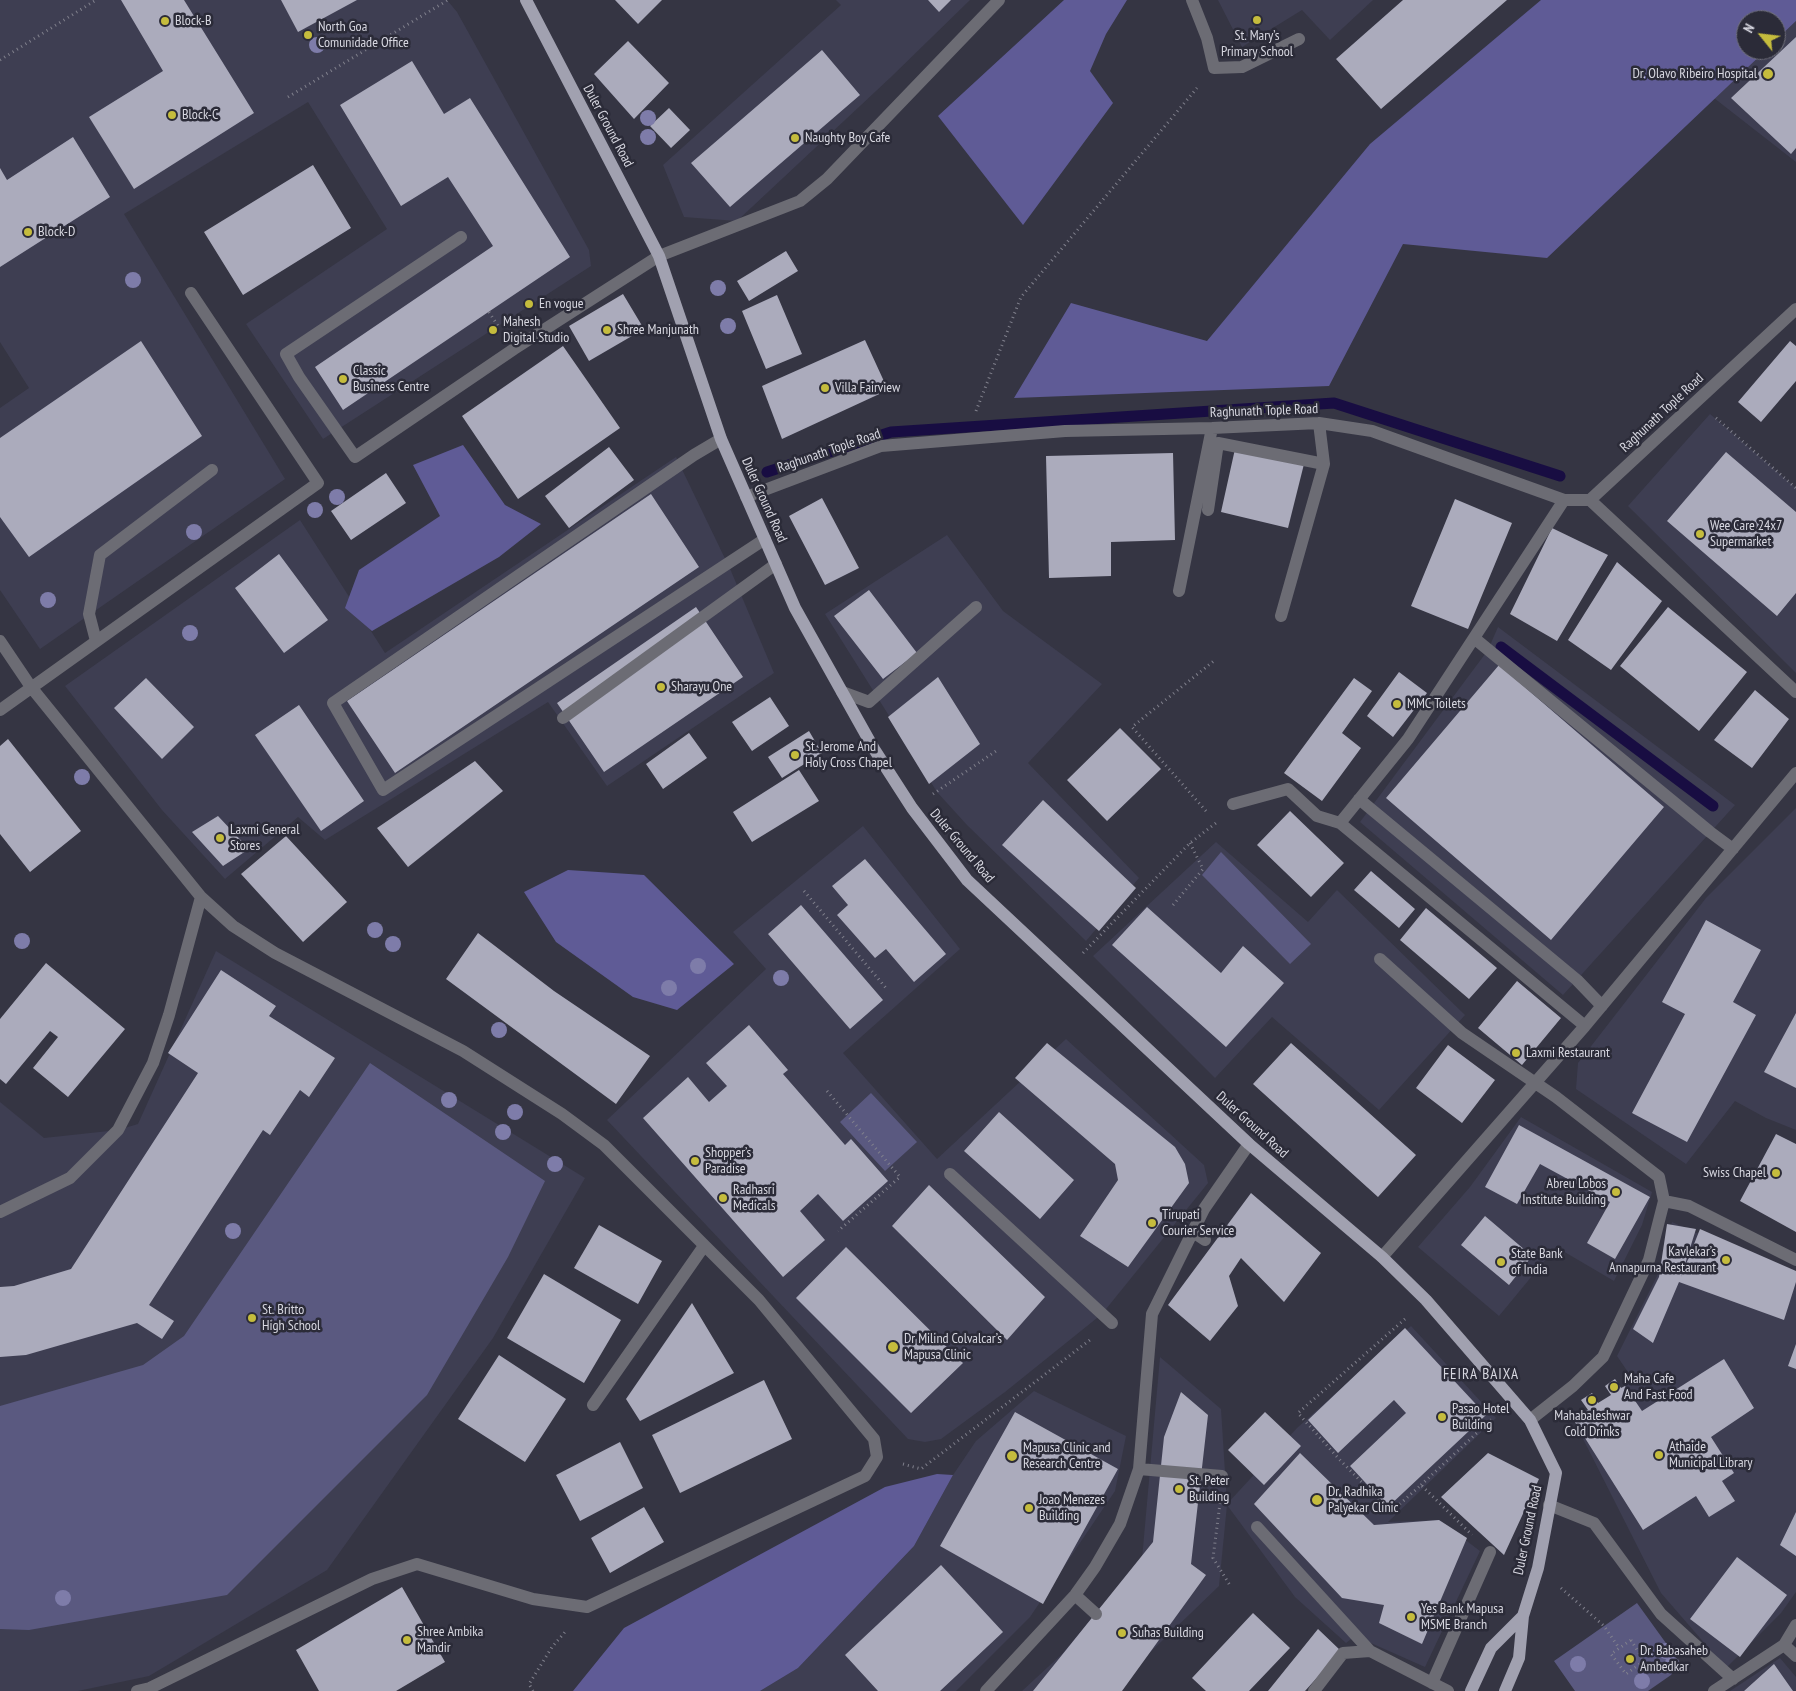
<!DOCTYPE html>
<meta charset="utf-8">
<style>
body{margin:0}
#map{position:relative;width:1796px;height:1691px;overflow:hidden;background:#353543;font-family:"PT Sans Narrow",sans-serif}
canvas{display:block}
.north{position:absolute;left:1736px;top:10px;width:50px;height:50px;box-sizing:border-box;background:#2b2b38;border:1px solid #70707b;border-radius:50%;rotate:299deg;font-size:14px;font-weight:700;line-height:20px;text-align:center;color:#d7d7e0}
.north::after{content:'';display:block;margin:auto;width:18px;height:22px;background:#c5bc3d;clip-path:polygon(50% 0,100% 100%,50% 72%,0 100%)}
</style>
<div id="map">
<canvas width="1796" height="1691"></canvas>
<div class="north">N</div>
</div>
<script>
const g = document.querySelector('canvas').getContext('2d');
g.lineJoin = 'round';
function fillPath(path, color) {
  g.fillStyle = color;
  g.fill(path, 'evenodd');
}
function strokePath(path, color, width, dash) {
  g.strokeStyle = color;
  g.lineWidth = width;
  g.lineCap = dash ? 'butt' : 'round';
  g.setLineDash(dash || []);
  g.stroke(path);
}
function write(font, color, halo, rows, align = 'center') {
  g.font = font + ' "PT Sans Narrow",sans-serif';
  g.lineWidth = 5;
  g.setLineDash([]);
  g.textBaseline = 'middle';
  g.strokeStyle = halo;
  g.fillStyle = color;
  for (const [text, x, y, turn = 0] of rows) {
    g.save();
    g.translate(x, y);
    g.rotate((+turn || 0) * Math.PI / 180);
    g.textAlign = isNaN(turn) ? turn : align;
    if (halo) g.strokeText(text, 0, 0);
    g.fillText(text, 0, 0);
    g.restore();
  }
}
const built = new Path2D(`
 M0,0h447l10,12 132,238 2,16 -268,173 -77,-115 141,-95 -79,-127 -184,112 161,265 -245,170 -40,-59v-182l29,-20 -29,-46z
 M836,0h134l-79,77 -154,144 -53,-4 -21,-52 178,-160z
 M1218,0h155l-43,40 -28,-30 -60,37z
 M1796,21v141l-82,-64 51,-48h11v-10z
 M1710,414l86,74v185l-168,-167z
 M676,457l55,114 43,102 -167,113 -59,-84 -223,138 -27,-23 -73,62 -63,-69 -97,-124 235,-166 85,133z
 M947,535l56,76 99,73 -74,79 111,115 -53,63 -119,-116 -30,-33 -112,-178z
 M1498,627l237,178 -172,190 -203,-173 128,-172z
 M1796,808v322l-30,-12 -31,-17 -49,63 -110,-75 2,-26 128,-165z
 M863,826l97,123 -117,104 94,106 129,-120 138,126 4,18 -106,131 -97,78 -64,47 -16,3 -17,-3 -301,-319 159,-151 -33,-37z
 M1216,842l92,80 29,-32 128,125 -86,95 -107,-93 -57,61 -122,-122z
 M216,951l369,227 -92,160 -166,232 -178,106 -71,15h-78v-589l44,36 74,-8 20,-6z
 M1521,1117l131,75 -10,33 -28,56 -58,-34 -57,69 -81,-69 52,-60z
 M1672,1222l124,55v315l-15,21 -55,55 -65,-75 -88,-174 61,-38 -17,-25 40,-80z
 M1411,1326l85,92 -108,104 51,-2 41,31 -55,116 -70,-31 -9,7 -51,-46 -68,-92 -8,81 -109,105h-88l40,-37 80,-95 18,-202 61,52 6,95 70,-76z
 M1034,1391l92,45 -11,55 -85,126 -74,74h-196l38,-23 116,-122 39,-71 23,-34z
 M1780,1658l16,19v14h-66z`);
const green = new Path2D(`
 M1221,852l90,92 -21,20 -88,-89z
 M370,1063l175,118 -37,76 -81,138 -200,200 -198,35 -29,-1v-223l143,-41 41,-29z
 M871,1093l46,49 -32,29 -45,-49z
 M1637,1603l39,54v11l-5,7 -23,16h-73l-21,-30z`);
const forest = new Path2D(`
 M1064,0h63l-21,34 -16,37 23,32 -90,122 -85,-109z
 M1541,0h255v21l-20,19v-20h-30v30h20l-219,208 -144,-14 -74,142 -315,12 57,-95 136,38 163,-197z
 M463,445l42,60 36,19 -42,33 -127,74 -27,-23 14,-38 81,-54 -27,-51z
 M568,870l76,5 90,89 -57,46 -44,-13 -77,-55 -32,-50z
 M937,1474l16,1 -39,71 -116,122 -38,23h-187l51,-63 261,-141z`);
const stream = new Path2D(`
 M767,472l124,-40 443,-29 226,73
 M1501,647l212,159`);
const building = new Path2D(`
 M121,0h63l70,113 -120,76 -45,-72 74,-46z
 M281,0h76l-59,32z
 M615,0h47l-24,24z
 M928,0h23l-12,12z
 M1403,0h104l-126,109 -45,-50z
 M1796,37v111l-5,6 -60,-56z
 M628,41l41,42 -35,36 -40,-45z
 M822,50l38,45 -130,112 -39,-44z
 M412,61l32,53 26,-16 100,159 -227,153 -28,-43 178,-121 -45,-69 -47,29 -61,-101z
 M669,108l21,22 -19,18 -21,-22z
 M73,137l37,60 -110,70v-99l7,12z
 M313,165l38,63 -108,67 -39,-63z
 M786,251l12,20 -49,30 -12,-20z
 M623,294l21,35 -55,32 -20,-35z
 M777,295l25,59 -36,15 -24,-58z
 M865,340l23,50 -106,49 -20,-53z
 M141,341l61,95 -173,121 -29,-40v-79z
 M1790,341l6,5v35l-35,41 -23,-20z
 M563,346l57,82 -102,71 -56,-83z
 M609,447l25,33 -65,48 -24,-32z
 M1235,449l69,15 -16,64 -67,-16z
 M1726,452l70,60v81l-19,23 -110,-95z
 M1173,453l2,87 -64,2v34l-62,2 -3,-122z
 M386,473l20,30 -55,37 -20,-29z
 M651,494l48,73 -304,206 -48,-72z
 M822,498l37,70 -34,17 -36,-69z
 M1455,499l57,24 -44,106 -57,-23z
 M1552,528l56,27 -51,86 -47,-27z
 M279,554l49,66 -44,33 -49,-65z
 M1617,562l45,39 -51,69 -43,-30z
 M869,590l48,63 -34,26 -49,-63z
 M696,607l47,70 -139,95 -47,-69z
 M1668,607l79,65 -48,59 -79,-65z
 M1499,665l165,142 -113,133 -165,-142z
 M1399,672l28,21 -34,44 -26,-21z
 M938,677l42,67 -51,40 -41,-67z
 M146,678l48,49 -32,32 -48,-51z
 M1354,678l18,13 -30,42 19,15 -39,53 -38,-28z
 M1755,690l34,29 -37,49 -38,-28z
 M770,697l19,29 -37,25 -20,-29z
 M299,705l65,96 -43,30 -66,-96z
 M1120,728l41,41 -54,52 -40,-41z
 M809,731l13,22 -40,25 -14,-21z
 M689,733l18,25 -44,31 -17,-25z
 M8,739l73,92 -51,41 -30,-38v-88z
 M475,761l28,30 -95,76 -31,-39z
 M799,770l20,31 -67,41 -19,-30z
 M1043,800l93,88 -37,43 -97,-86z
 M1290,811l54,52 -33,34 -54,-52z
 M218,816l31,33 -26,17 -31,-34z
 M286,836l61,66 -44,40 -62,-68z
 M865,859l81,95 -32,28 -28,-33 -11,9 -38,-43 11,-10 -16,-19z
 M1371,871l44,38 -16,19 -45,-38z
 M801,905l82,95 -33,29 -82,-95z
 M1147,907l74,66 22,-27 41,37 -58,64 -114,-102z
 M1426,908l71,60 -28,31 -69,-59z
 M1706,920l55,30 -28,52 23,13 -69,127 -55,-29 53,-99 -23,-12z
 M478,933l76,58 96,65 -34,48 -170,-125z
 M46,963l79,66 -57,68 -35,-29 25,-31 -8,-6 -44,53 -6,-5v-60z
 M221,970l55,36 -7,10 66,42 -26,39 -9,-7 -30,45 -7,-5 -114,175 25,16 -12,18 -25,-16 -111,32 -26,2v-70l14,-1 57,-17 127,-196 -30,-20z
 M1517,981l44,37 -39,47 -44,-37z
 M1796,1013v75l-32,-16z
 M749,1025l39,45 -5,4 62,71 6,-6 37,42 -45,40 -25,-27 -18,17 25,29 -42,37 -140,-159 45,-41 21,25 18,-16 -21,-23z
 M1047,1043l128,104 10,17 4,19 -61,84 -48,-31 38,-56 -3,-16 -100,-86z
 M1291,1043l125,112 -38,42 -125,-113z
 M1448,1045l47,35 -33,43 -46,-35z
 M999,1112l75,68 -34,39 -76,-68z
 M1519,1125l131,72 -35,62 -28,-16 23,-41 -70,-38 -23,40 -32,-17z
 M1776,1134l20,10v88l-56,-31z
 M929,1185l116,112 -38,43 -115,-114z
 M1251,1193l70,60 -37,49 -43,-44 -12,18 9,30 -28,35 -42,-36z
 M1485,1216l47,40 -23,29 -48,-40z
 M1667,1224l29,5 -15,48 19,-48 96,42v11l-12,38 -105,-38 -26,61 -20,-14 26,-52z
 M599,1225l63,36 -24,43 -64,-36z
 M846,1247l117,116 -52,50 -115,-115z
 M544,1274l77,46 -37,63 -77,-45z
 M692,1303l42,70 -94,48 -14,-22z
 M1405,1328l81,87 -98,92 -38,-41 56,-53 -12,-13 -56,53 -30,-33z
 M1796,1344v25l-8,-3z
 M499,1355l67,44 -41,63 -67,-43z
 M1724,1359l30,49 -43,29 23,36 -12,8 13,20 -26,16 -13,-21 -53,34 -70,-111 15,-9 -7,-10 11,-7 6,10 13,-8 -6,-9 10,-7 6,9 4,-2 17,25z
 M764,1380l28,59 -112,54 -28,-58z
 M1181,1392l27,23 -17,149 15,11 -84,116h-89l120,-149 11,-105z
 M1015,1412l103,57 -75,135 -103,-58z
 M1265,1412l36,34 -37,39 -36,-35z
 M620,1442l23,46 -63,33 -24,-46z
 M1300,1453l74,72 65,-5 28,18 -45,106 -43,-21 5,-18 -42,-7 -88,-94z
 M1488,1453l51,26 -35,76 -63,-58z
 M644,1507l20,35 -54,31 -19,-35z
 M1796,1512v44l-16,-11z
 M1737,1557l50,38 -47,62 -50,-38z
 M941,1565l62,67 -63,59h-62l-33,-36z
 M402,1587l43,75 -49,29h-77l-23,-41z
 M1253,1613l37,35 -41,43h-43l-14,-13z
 M1318,1629l23,22 -36,40h-37z
 M1774,1664l19,27h-49z`);
const path = new Path2D(`
 M0,60l96,-60
 M288,97l160,-97
 M489,312l9,14
 M976,411l45,-114 176,-209
 M1716,418l80,70
 M933,794l66,-45
 M1206,811l-74,-84 83,-67
 M804,891l82,97
 M1173,905l30,-36 -13,-26
 M1083,953l107,-110 26,-20
 M827,1091l73,86 -62,54
 M1405,1319l-107,94 41,46 52,53 30,-27 51,50
 M903,1464l18,5 169,-129
 M1421,1485l73,-68
 M1220,1503l-7,55 18,29
 M1561,1588l43,38 15,22
 M1631,1640l13,21 -18,13 -15,-20z
 M533,1691l-4,-7 23,-37 13,-15`);
const minor = new Path2D(`
 M1192,0l15,38 7,30 28,-1 57,-28
 M461,237l-175,117 13,23 56,80 159,-108 145,-93 141,-55 27,-22 172,-179
 M721,439l-27,16 -361,248 50,87 382,-251
 M746,497l135,-51 184,-15 147,-3 107,-5 53,8 192,69h26l206,-191
 M1590,500l206,192
 M1208,510l10,-67 106,21
 M1179,591l33,-163
 M1281,616l43,-152 -5,-41
 M1474,638l236,194 23,17
 M0,641l31,46 170,210 32,29 42,27 188,98 99,63 42,31 155,155 115,139 3,18 -12,19 -278,131 -54,-8 -116,-35 -45,15 -222,109 -13,3
 M96,641l-7,-27 11,-59 112,-85
 M842,692l27,10 107,-95
 M0,710l318,-227 -127,-190
 M563,718l213,-154
 M1359,799l218,181 25,26
 M1233,804l55,-15 29,27 23,7 245,203
 M1340,823l68,-84 156,-239
 M1380,959l82,74 94,64 103,80 5,24 -15,59 -46,97 -30,29 -43,34
 M950,1174l162,149
 M1664,1201l25,5 107,54
 M0,1212l70,-34 48,-48 35,-67 16,-48 32,-118
 M1193,1232l12,8
 M1382,1257l203,-231 211,-253
 M593,1405l111,-159
 M1139,1469l83,7
 M1549,1505l45,18 67,91 72,65
 M1257,1527l113,124 78,40
 M1075,1595l21,19
 M1784,1645l12,11
 M1432,1683l58,-131
 M986,1691l89,-96 20,-28 25,-43 19,-55 13,-155 52,-105 45,-65
 M1314,1691l29,-38 27,-2
 M1714,1691l70,-46 12,-20`);
const major = new Path2D(`
 M526,0l133,256 62,183 74,169 79,141 38,59 55,72 282,264 133,113 44,43 104,120 26,53 -18,95 -15,48 -4,42 -14,33
 M1471,1691l20,-43 32,-32`);
const trees = [
 [317,45],
 [648,118],
 [648,137],
 [133,280],
 [718,288],
 [728,326],
 [337,497],
 [315,510],
 [194,532],
 [48,600],
 [190,633],
 [82,777],
 [375,930],
 [22,941],
 [393,944],
 [698,966],
 [781,978],
 [669,988],
 [499,1030],
 [449,1100],
 [515,1112],
 [503,1132],
 [555,1164],
 [233,1231],
 [63,1598],
 [1666,1651],
 [1578,1664],
 [1672,1665],
 [1642,1681]
];
const markers = [
 [1257,20,5,"#c5bc3d"],
 [165,21,5,"#c5bc3d"],
 [308,35,5,"#c5bc3d"],
 [1768,74,6,"#c5bc3d"],
 [172,115,5,"#c5bc3d"],
 [795,138,5,"#c5bc3d"],
 [28,232,5,"#c5bc3d"],
 [529,304,5,"#c5bc3d"],
 [493,330,5,"#c5bc3d"],
 [607,330,5,"#c5bc3d"],
 [343,379,5,"#c5bc3d"],
 [825,388,5,"#c5bc3d"],
 [1700,534,5,"#c5bc3d"],
 [661,687,5,"#c5bc3d"],
 [1397,704,5,"#c5bc3d"],
 [795,755,5,"#c5bc3d"],
 [220,838,5,"#c5bc3d"],
 [1516,1053,5,"#c5bc3d"],
 [695,1161,5,"#c5bc3d"],
 [1776,1173,5,"#c5bc3d"],
 [1616,1192,5,"#c5bc3d"],
 [723,1198,5,"#c5bc3d"],
 [1152,1223,5,"#c5bc3d"],
 [1726,1260,5,"#c5bc3d"],
 [1501,1262,5,"#c5bc3d"],
 [252,1318,5,"#c5bc3d"],
 [893,1347,6,"#c5bc3d"],
 [1614,1387,5,"#c5bc3d"],
 [1592,1400,5,"#c5bc3d"],
 [1442,1417,5,"#c5bc3d"],
 [1659,1455,5,"#c5bc3d"],
 [1012,1456,6,"#c5bc3d"],
 [1179,1489,5,"#c5bc3d"],
 [1317,1500,6,"#c5bc3d"],
 [1029,1508,5,"#c5bc3d"],
 [1411,1617,5,"#c5bc3d"],
 [1122,1633,5,"#c5bc3d"],
 [407,1640,5,"#c5bc3d"],
 [1630,1659,5,"#c5bc3d"]
];
const poiNames = [
 ["Block-B",175,21],
 ["North Goa",318,27],
 ["Comunidade Office",318,43],
 ["St. Mary’s",1257,36,"center"],
 ["Primary School",1257,52,"center"],
 ["Dr. Olavo Ribeiro Hospital",1757,74,"right"],
 ["Block-C",182,115],
 ["Naughty Boy Cafe",805,138],
 ["Block-D",38,232],
 ["En vogue",539,304],
 ["Mahesh",503,322],
 ["Digital Studio",503,338],
 ["Shree Manjunath",617,330],
 ["Classic",353,371],
 ["Business Centre",353,387],
 ["Villa Fairview",835,388],
 ["Wee Care 24x7",1710,526],
 ["Supermarket",1710,542],
 ["Sharayu One",671,687],
 ["MMC Toilets",1407,704],
 ["St. Jerome And",805,747],
 ["Holy Cross Chapel",805,763],
 ["Laxmi General",230,830],
 ["Stores",230,846],
 ["Laxmi Restaurant",1526,1053],
 ["Shopper’s",705,1153],
 ["Paradise",705,1169],
 ["Swiss Chapel",1766,1173,"right"],
 ["Abreu Lobos",1606,1184,"right"],
 ["Institute Building",1606,1200,"right"],
 ["Radhasri",733,1190],
 ["Medicals",733,1206],
 ["Tirupati",1162,1215],
 ["Courier Service",1162,1231],
 ["Kavlekar’s",1716,1252,"right"],
 ["Annapurna Restaurant",1716,1268,"right"],
 ["State Bank",1511,1254],
 ["of India",1511,1270],
 ["St. Britto",262,1310],
 ["High School",262,1326],
 ["Dr Milind Colvalcar’s",904,1339],
 ["Mapusa Clinic",904,1355],
 ["Maha Cafe",1624,1379],
 ["And Fast Food",1624,1395],
 ["Pasao Hotel",1452,1409],
 ["Building",1452,1425],
 ["Mahabaleshwar",1592,1416,"center"],
 ["Cold Drinks",1592,1432,"center"],
 ["Athaide",1669,1447],
 ["Municipal Library",1669,1463],
 ["Mapusa Clinic and",1023,1448],
 ["Research Centre",1023,1464],
 ["St. Peter",1189,1481],
 ["Building",1189,1497],
 ["Dr. Radhika",1328,1492],
 ["Palyekar Clinic",1328,1508],
 ["Joao Menezes",1039,1500],
 ["Building",1039,1516],
 ["Yes Bank Mapusa",1421,1609],
 ["MSME Branch",1421,1625],
 ["Shree Ambika",417,1632],
 ["Mandir",417,1648],
 ["Suhas Building",1132,1633],
 ["Dr. Babasaheb",1640,1651],
 ["Ambedkar",1640,1667]
];
const streetNames = [
 ["Duler Ground Road",608,126,62],
 ["Raghunath Tople Road",1264,411,-2],
 ["Raghunath Tople Road",1662,413,-43],
 ["Raghunath Tople Road",829,451,-19],
 ["Duler Ground Road",764,500,66],
 ["Duler Ground Road",962,846,50],
 ["Duler Ground Road",1252,1125,42],
 ["Duler Ground Road",1528,1530,-78]
];
const neighbourhoodNames = [
 ["FEIRA BAIXA",1481,1375]
];
fillPath(built, '#3e3e52');
fillPath(green, '#5a5980');
fillPath(forest, '#5f5b96');
strokePath(stream, '#180d42', 11);
fillPath(building, '#ababbc');
strokePath(path, '#81818d', 3, [1, 4]);
strokePath(minor, '#6c6c74', 12);
strokePath(major, '#a1a1b0', 12);
g.fillStyle = '#7e7ca9';
for (const [x, y] of trees) {
  g.beginPath();
  g.arc(x, y, 8, 0, 2 * Math.PI);
  g.fill();
}
for (const [x, y, r, color] of markers) {
  const dot = new Path2D();
  dot.arc(x, y, r, 0, 2 * Math.PI);
  g.fillStyle = color;
  g.fill(dot);
  strokePath(dot, '#2b2b38', 2);
}
write('14px', '#d7d7e0', '#2b2b38', poiNames, 'left');
write('14px', '#d7d7e0', '#2b2b38', streetNames);
g.letterSpacing = '1px';
write('15px', '#d7d7e0', '#2b2b38', neighbourhoodNames);
g.letterSpacing = '0px';
</script>
